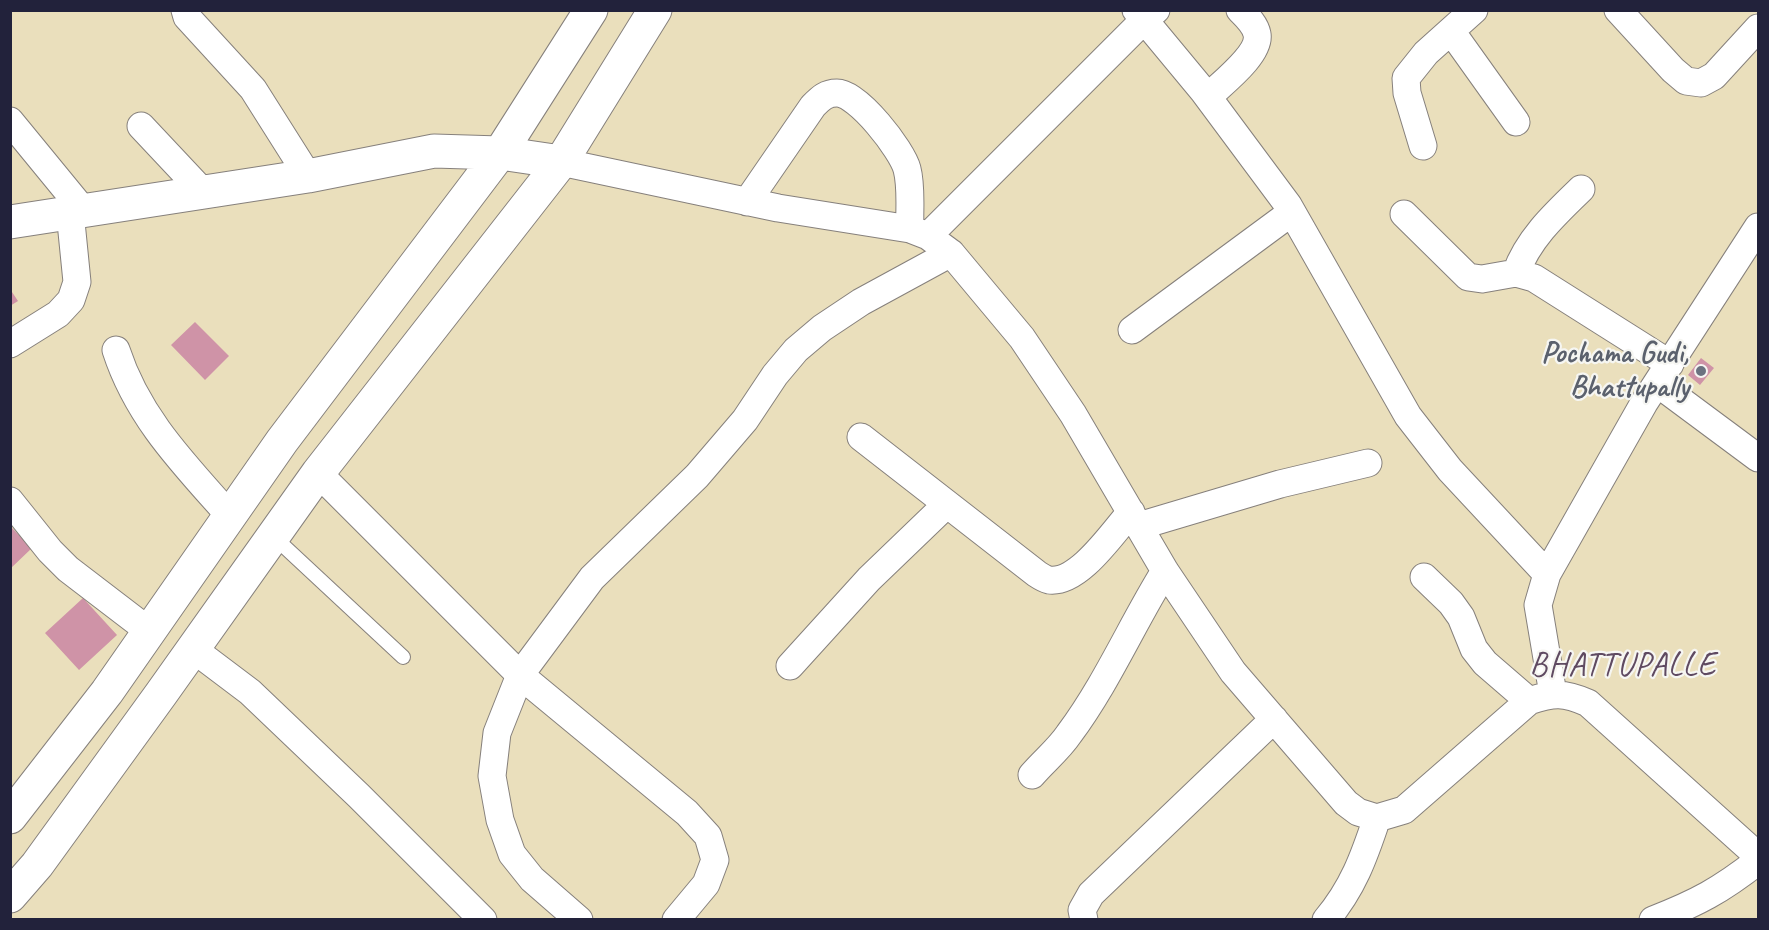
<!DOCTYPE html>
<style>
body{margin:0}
#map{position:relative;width:1769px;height:930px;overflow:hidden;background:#eadfbc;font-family:Caveat,sans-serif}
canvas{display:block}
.frame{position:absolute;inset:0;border:12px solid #22223b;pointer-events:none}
</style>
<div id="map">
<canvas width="1769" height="930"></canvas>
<div class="frame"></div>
</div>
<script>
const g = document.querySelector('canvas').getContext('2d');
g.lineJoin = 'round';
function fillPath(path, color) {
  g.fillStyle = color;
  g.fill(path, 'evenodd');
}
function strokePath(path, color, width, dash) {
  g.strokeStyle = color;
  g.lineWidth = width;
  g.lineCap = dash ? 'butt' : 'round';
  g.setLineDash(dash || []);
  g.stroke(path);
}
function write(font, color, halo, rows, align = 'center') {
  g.font = font + ' Caveat,sans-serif';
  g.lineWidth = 4.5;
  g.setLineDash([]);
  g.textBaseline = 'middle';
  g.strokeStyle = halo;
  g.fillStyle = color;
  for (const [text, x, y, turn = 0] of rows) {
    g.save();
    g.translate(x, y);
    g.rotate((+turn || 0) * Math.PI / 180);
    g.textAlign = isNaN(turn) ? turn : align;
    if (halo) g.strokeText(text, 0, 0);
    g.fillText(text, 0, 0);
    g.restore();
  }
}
const building = new Path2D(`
 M10,289l8,12 -8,5z
 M195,322l34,34 -24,24 -34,-35z
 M1701,358l13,10 -14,17 -12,-10z
 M10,526l22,22 -22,21z
 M83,598l34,37 -38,35 -34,-37z`);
const lane = new Path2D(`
 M273,536l130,121`);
const street = new Path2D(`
 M185,10l2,7 66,72 55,87
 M1136,10l68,82 84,113 120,211 42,54 97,104
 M1618,10l55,60 13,11 15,2 13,-7 44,-48
 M1451,31l65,91
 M1208,97c13,-13 53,-43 49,-63 -2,-10 -10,-17 -17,-24
 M10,121l73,89
 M141,126l62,66
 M1423,146l-16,-53 -1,-15 20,-25 48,-43
 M561,162l217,46 132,21 18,7 23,17 71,85 51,76 92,157 68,101 113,131 12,9 19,6 27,-8 125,-109c25,-8 34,-9 59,2l170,153
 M747,202l66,-96c8,-8 13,-13 24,-13 21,0 65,57 70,76 5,19 2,41 3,60
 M1404,214l64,63 14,2 34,-6 18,5 136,86
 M928,236l216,-216 12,-10
 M1516,273c12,-34 39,-59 65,-84
 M1132,330l160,-118
 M10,344l48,-30 13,-14 6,-18 -7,-70
 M116,350c22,68 68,114 114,166
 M1657,383l101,75
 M861,437l176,137c3,2 8,5 12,6 30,4 64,-48 82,-68
 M318,473l202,202 167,138 21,23 7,24 -9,24 -30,36
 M10,501l40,50 18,18 81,62
 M1139,526l141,-42 88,-21
 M1424,577l27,26 10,14 13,32 11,14 44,38
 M193,649l57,43 109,104 124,124
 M790,666l79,-87 78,-75
 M1553,694l-15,-89 9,-31 97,-171 114,-176
 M1032,775c12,-14 27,-26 37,-41 38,-51 63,-110 96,-163
 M579,920l-47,-41 -20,-25 -12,-34 -8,-44 5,-43 23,-58 72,-97 105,-102 48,-56 30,-45 21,-25 26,-22 39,-26 90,-49
 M1084,920l-2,-10 9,-16 183,-175
 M1326,920c27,-32 38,-63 51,-102
 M1653,920c44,-17 68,-30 105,-59`);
const secondary = new Path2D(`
 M10,222l298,-46 126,-25 66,2 61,9
 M10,817l97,-125 175,-251 218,-288 91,-143
 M10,896l27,-31 124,-171 157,-221 243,-311 94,-152`);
const markers = [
 [1701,371,6,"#6b7280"]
];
const worshipNames = [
 ["Pochama Gudi,",1689,354],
 ["Bhattupally",1689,388]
];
const quarterNames = [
 ["BHATTUPALLE",1623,666]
];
fillPath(building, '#cf93a7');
strokePath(lane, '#86807c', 16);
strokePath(street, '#86807c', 29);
strokePath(secondary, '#86807c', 35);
strokePath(lane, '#fff', 14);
strokePath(street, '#fff', 27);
strokePath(secondary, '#fff', 33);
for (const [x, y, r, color] of markers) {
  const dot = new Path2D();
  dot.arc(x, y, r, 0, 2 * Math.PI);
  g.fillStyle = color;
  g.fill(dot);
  strokePath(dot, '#f6f6f2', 2);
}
write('bold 30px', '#5b616d', '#f6f6f2', worshipNames, 'right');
g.letterSpacing = '1.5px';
write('33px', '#5f4a61', '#f6f6f2', quarterNames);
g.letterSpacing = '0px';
</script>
